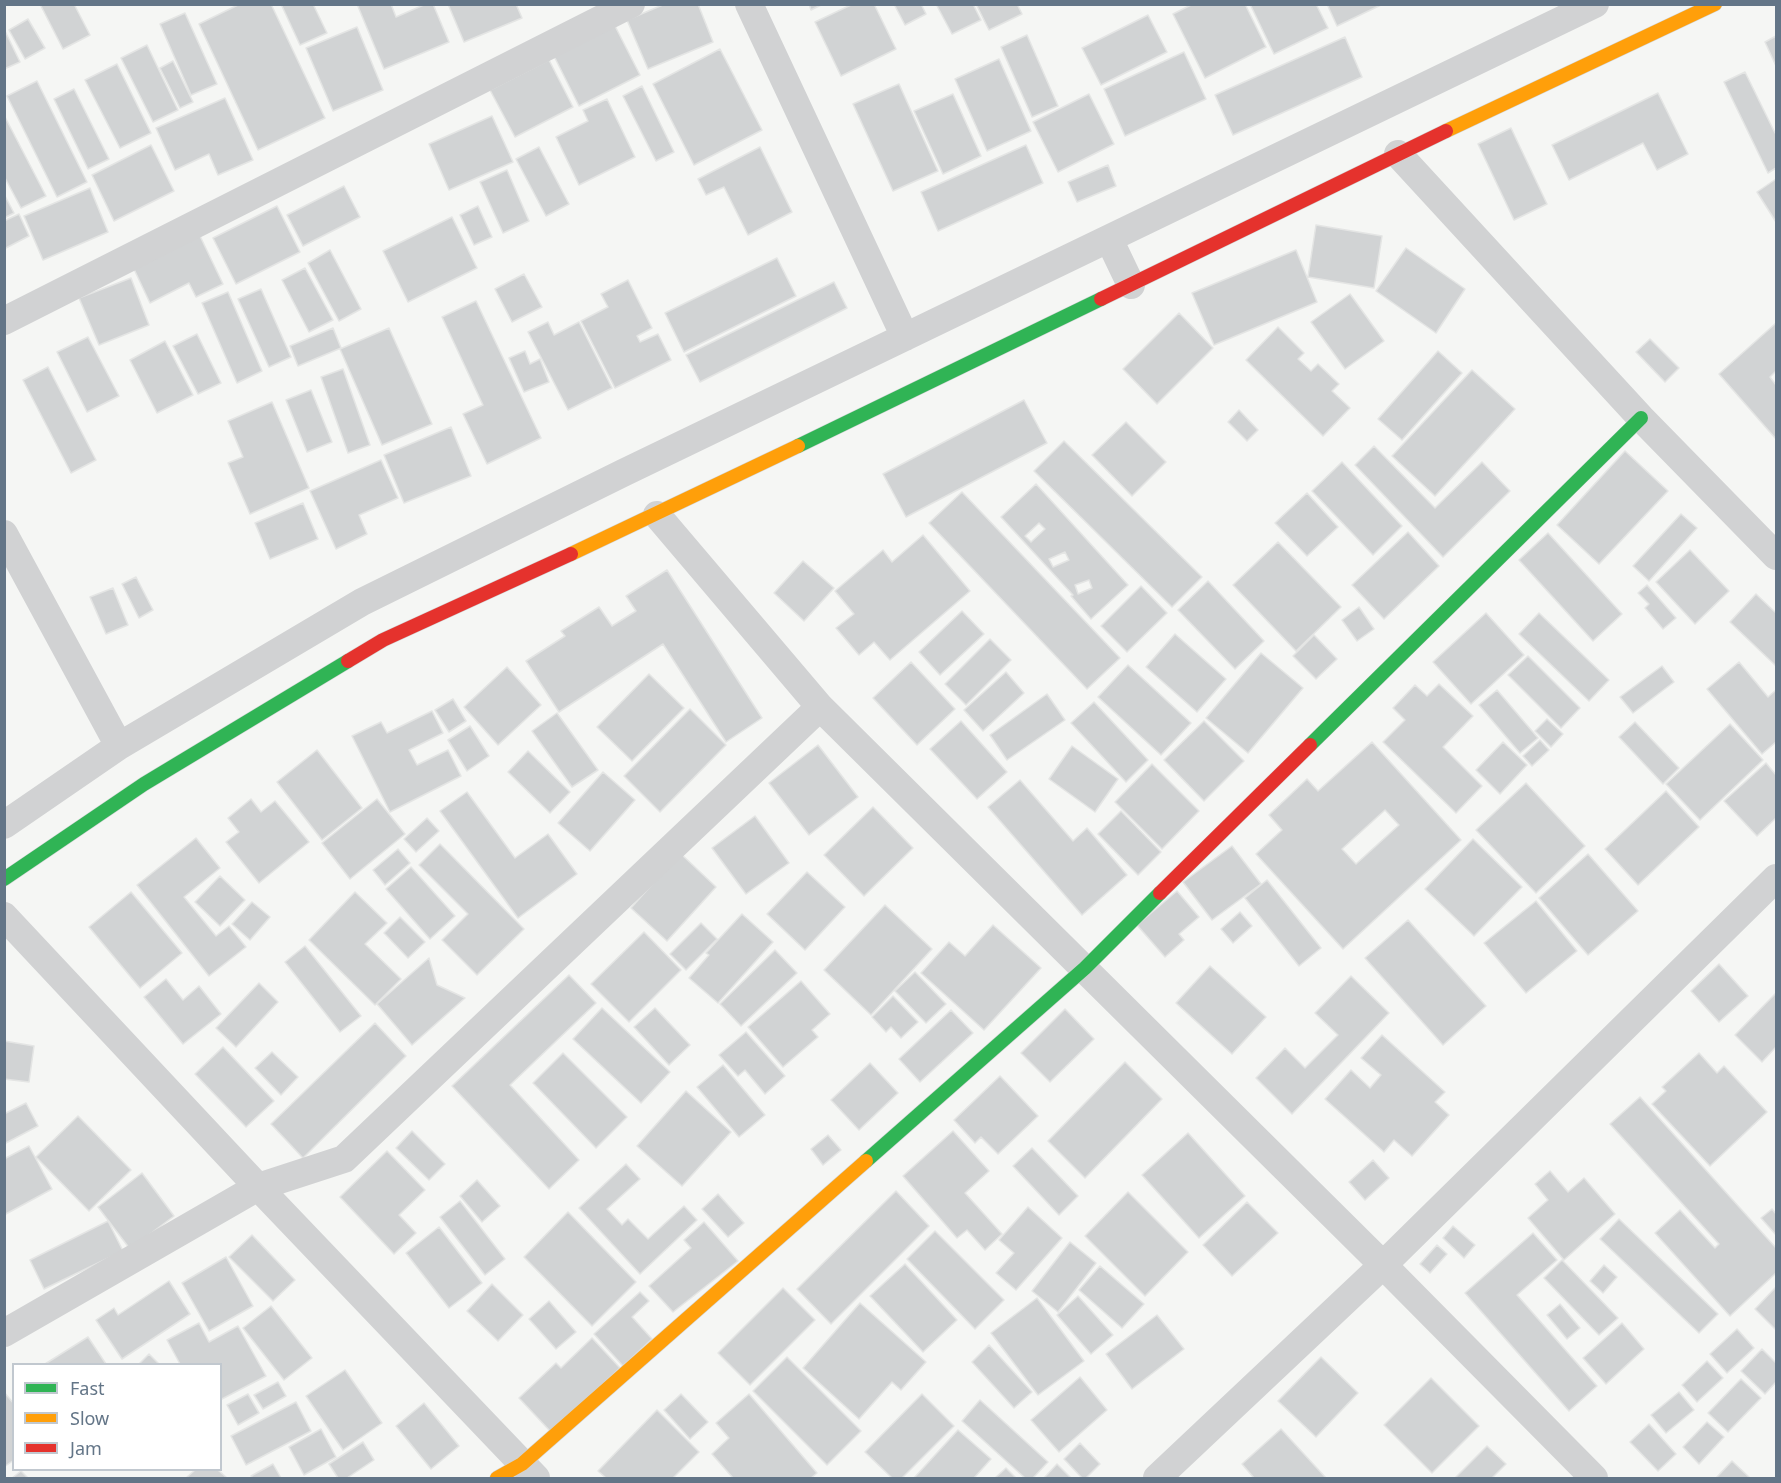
<!DOCTYPE html>
<style>
body{margin:0}
#map{position:relative;width:1781px;height:1483px;overflow:hidden;background:#f5f6f4;font-family:"Noto Sans",sans-serif}
canvas{display:block}
.frame{position:absolute;inset:0;border:6px solid #637587;pointer-events:none}
.legend{position:absolute;left:12px;top:1363px;width:210px;height:108px;box-sizing:border-box;background:#fff;border:2px solid #c1c8cf;margin:0;padding:8px 10px;list-style:none;font-size:18px;color:#637587}
.legend li{display:flex;align-items:center;gap:12px;height:30px}
.legend b{width:30px;border:2px solid #c1c8cf}
</style>
<div id="map">
<canvas width="1781" height="1483"></canvas>
<div class="frame"></div>
<ul class="legend">
<li><b style="height:8px;background:#30b455"></b>Fast</li>
<li><b style="height:8px;background:#ff9f0a"></b>Slow</li>
<li><b style="height:8px;background:#e5322d"></b>Jam</li>
</ul>
</div>
<script>
const g = document.querySelector('canvas').getContext('2d');
g.lineJoin = 'round';
function fillPath(path, color) {
  g.fillStyle = color;
  g.fill(path, 'evenodd');
}
function strokePath(path, color, width, dash) {
  g.strokeStyle = color;
  g.lineWidth = width;
  g.lineCap = dash ? 'butt' : 'round';
  g.setLineDash(dash || []);
  g.stroke(path);
}
const building = new Path2D(`
 M40,4h34l16,31 -27,14z
 M240,4h31l54,114 -67,32 -59,-126z
 M281,4h32l14,29 -27,12z
 M357,4h34l5,13 30,-13h7l16,38 -65,27z
 M448,4h68l6,14 -58,24z
 M665,4h33l15,38 -65,27 -21,-49z
 M809,4h14l-12,6z
 M853,4h21l22,45 -55,27 -26,-54z
 M894,4h27l5,10 -21,11z
 M936,4h37l8,16 -29,14z
 M976,4h41l5,10 -33,16z
 M1193,4h52l21,43 -61,31 -32,-64z
 M1250,4h66l12,24 -54,26z
 M1327,4h56l-46,22z
 M185,13l32,71 -26,11 -31,-71z
 M1148,15l19,37 -66,33 -19,-37z
 M28,19l17,29 -20,11 -16,-29z
 M615,26l25,49 -61,31 -25,-50z
 M357,27l26,63 -50,21 -27,-63z
 M4,29l16,33 -16,7z
 M1027,35l31,71 -26,11 -31,-70z
 M1776,36v30l-11,-24z
 M1345,37l17,40 -129,58 -18,-40z
 M147,45l31,65 -25,12 -32,-64z
 M720,49l42,81 -68,35 -41,-81z
 M1184,52l22,47 -81,37 -21,-47z
 M999,59l32,72 -44,20 -32,-72z
 M549,60l24,47 -58,30 -25,-47z
 M173,61l20,41 -13,6 -20,-40z
 M117,64l34,69 -31,15 -35,-68z
 M1745,72l30,61 1,-1v36l-8,5 -44,-91z
 M37,81l50,101 -30,15 -50,-101z
 M899,84l39,87 -45,20 -40,-87z
 M642,86l32,66 -18,9 -33,-65z
 M74,89l35,70 -21,10 -34,-70z
 M1658,93l30,61 -31,16 -14,-27 -74,37 -17,-35z
 M953,94l28,62 -38,18 -29,-63z
 M1089,94l25,50 -56,28 -25,-50z
 M225,98l28,62 -35,15 -9,-21 -34,16 -19,-42z
 M607,99l28,58 -56,28 -23,-48 32,-16 -5,-11z
 M4,115l42,81 -25,12 -17,-32z
 M492,116l21,46 -64,28 -20,-46z
 M1511,128l36,76 -33,16 -36,-76z
 M151,145l23,46 -60,30 -22,-46z
 M1026,145l17,38 -105,48 -17,-39z
 M539,147l30,57 -23,12 -30,-57z
 M760,147l32,65 -44,23 -24,-48 -18,8 -8,-16z
 M1108,165l8,21 -39,16 -9,-20z
 M507,170l22,51 -26,12 -23,-51z
 M1776,179v43l-19,-30z
 M344,186l16,31 -57,29 -16,-31z
 M90,188l18,44 -65,28 -19,-44z
 M4,194l10,19 -10,5z
 M277,206l23,46 -64,32 -23,-46z
 M478,206l14,31 -18,8 -14,-30z
 M19,214l10,22 -25,13v-28z
 M452,217l25,51 -69,34 -25,-51z
 M1316,225l66,11 -8,52 -66,-11z
 M199,234l24,50 -27,13 -7,-14 -39,20 -17,-36z
 M1406,248l59,41 -29,44 -60,-42z
 M330,250l31,59 -22,12 -31,-58z
 M1296,250l21,52 -103,43 -22,-52z
 M777,258l19,38 -112,56 -19,-39z
 M305,268l28,52 -24,12 -27,-52z
 M524,274l18,33 -30,15 -17,-33z
 M131,278l18,47 -50,20 -20,-47z
 M628,280l24,48 -15,8 3,6 18,-8 13,26 -56,28 -34,-67 27,-14 -7,-13z
 M834,282l13,26 -147,74 -14,-27z
 M261,289l30,68 -22,10 -31,-68z
 M228,292l34,79 -25,12 -35,-80z
 M1350,294l34,47 -39,28 -34,-47z
 M476,301l65,137 -54,26 -24,-50 20,-9 -41,-88z
 M1179,313l34,35 -56,56 -34,-35z
 M548,322l6,13 25,-13 33,66 -44,22 -40,-78z
 M1776,323v48l-6,6 6,8v54l-57,-65z
 M1278,327l26,26 -6,6 13,12 7,-7 21,20 -7,7 18,17 -27,28 -77,-76z
 M333,328l8,20 -43,18 -8,-20z
 M389,328l43,96 -50,21 -42,-96z
 M197,334l24,49 -23,11 -25,-48z
 M88,337l31,59 -32,16 -30,-60z
 M1650,339l29,29 -14,14 -29,-30z
 M165,341l28,54 -36,18 -27,-53z
 M525,351l5,13 10,-5 9,23 -25,10 -15,-34z
 M1438,351l24,22 -60,67 -24,-21z
 M48,367l48,93 -25,13 -48,-93z
 M343,369l27,76 -22,8 -27,-76z
 M1472,370l43,39 -80,87 -43,-40z
 M311,390l21,52 -25,10 -21,-52z
 M1024,400l23,43 -141,74 -23,-43z
 M272,402l37,86 -59,26 -22,-51 15,-6 -15,-36z
 M1239,410l19,20 -11,11 -19,-19z
 M1126,422l40,40 -34,34 -40,-41z
 M451,427l20,49 -67,27 -20,-48z
 M1064,441l138,136 -30,30 -138,-136z
 M1374,446l61,62 47,-46 28,29 -67,66 -88,-92z
 M1625,451l43,40 -69,73 -42,-39z
 M381,460l17,38 -39,17 8,19 -31,15 -26,-58z
 M1342,462l60,64 -29,29 -61,-64z
 M1036,484l92,101 -37,34 -20,-23 2,-1 -72,-78zM1039,523l6,6 -14,13 -6,-6zM1065,552l4,8 -16,7 -4,-8zM1089,580l3,8 -14,6 -3,-9z
 M962,492l158,166 -33,31 -158,-166z
 M1307,493l31,34 -31,29 -32,-33z
 M303,503l15,36 -48,20 -15,-36z
 M1681,514l16,14 -48,53 -16,-15z
 M1408,532l31,34 -55,53 -32,-34z
 M1548,533l74,81 -29,27 -74,-81z
 M923,535l47,56 -80,69 -16,-18 -15,13 -23,-27 18,-14 -19,-23 48,-41 9,12z
 M1278,542l63,65 -45,44 -63,-66z
 M1690,550l39,41 -34,33 -39,-42z
 M803,561l31,27 -30,33 -30,-28z
 M667,570l95,148 -36,24 -63,-98 -104,68 -33,-51 39,-25 -4,-5 38,-24 13,19 24,-15 -10,-15z
 M136,577l17,33 -14,8 -17,-34z
 M1208,581l56,60 -29,28 -57,-59z
 M1647,585l29,33 -13,11 -18,-21 4,-4 -11,-11z
 M1141,586l26,27 -40,39 -26,-26z
 M113,588l15,37 -22,9 -16,-37z
 M1756,594l20,19v53l-46,-44z
 M1359,607l15,22 -17,12 -15,-21z
 M962,611l22,23 -44,41 -21,-23z
 M1486,613l38,42 -53,49 -38,-42z
 M1539,613l70,67 -20,21 -70,-67z
 M1175,634l51,45 -29,33 -51,-45z
 M1314,635l23,24 -21,20 -23,-23z
 M990,639l21,21 -45,45 -21,-21z
 M1261,653l42,35 -55,65 -42,-35z
 M1528,656l52,52 -19,20 -53,-53z
 M911,662l44,47 -38,36 -44,-47z
 M1739,662l29,35 8,-7v52l-14,12 -55,-65z
 M1128,665l63,58 -30,32 -63,-58z
 M1662,666l12,16 -41,31 -13,-16z
 M507,667l34,38 -43,40 -34,-38z
 M1006,672l18,21 -41,38 -19,-21z
 M649,674l35,34 -52,53 -35,-34z
 M1439,684l34,32 -30,31 39,39 -26,27 -73,-71 22,-22 -12,-12 22,-23 12,11z
 M1497,690l41,48 -18,15 -41,-48z
 M1047,694l18,26 -58,40 -17,-25z
 M453,699l13,22 -17,11 -14,-22z
 M1094,702l54,58 -22,22 -55,-59z
 M690,709l36,36 -66,67 -36,-36z
 M432,711l11,22 -34,17 8,15 31,-15 13,26 -71,36 -38,-76 29,-14 6,11z
 M557,713l41,57 -26,17 -40,-56z
 M1547,719l16,15 -12,13 -16,-16z
 M961,721l46,51 -30,27 -47,-50z
 M1204,721l40,40 -40,40 -40,-41z
 M1635,722l44,46 -16,16 -44,-47z
 M1730,724l33,36 -63,60 -34,-36z
 M470,726l19,30 -22,15 -19,-31z
 M1540,740l9,10 -17,16 -9,-10z
 M1372,742l89,98 -118,109 -87,-95 26,-24 -13,-15 38,-36 11,12zM1385,810l14,15 -43,39 -14,-15z
 M1503,742l24,23 -27,29 -24,-24z
 M818,745l40,52 -49,38 -40,-52z
 M1072,746l46,33 -23,33 -46,-33z
 M317,750l45,58 -40,32 -45,-58z
 M528,751l42,41 -20,21 -42,-41z
 M1766,763l10,12v43l-19,18 -33,-35z
 M1152,764l47,47 -37,38 -47,-47z
 M603,772l32,28 -45,51 -32,-28z
 M1020,780l53,61 14,-13 40,47 -45,40 -94,-108z
 M1526,783l59,63 -49,47 -60,-63z
 M1666,791l33,36 -61,58 -33,-36z
 M467,792l48,66 33,-24 29,40 -59,44 -78,-107z
 M251,799l10,13 14,-11 34,41 -50,41 -33,-41 13,-10 -11,-14z
 M377,799l28,35 -55,45 -28,-36z
 M873,807l40,41 -49,48 -40,-41z
 M1121,811l40,41 -23,23 -40,-41z
 M755,816l34,47 -43,31 -34,-46z
 M427,818l12,13 -23,21 -12,-13z
 M196,838l24,30 -36,29 32,39 13,-10 17,21 -37,29 -72,-91z
 M1473,839l49,48 -48,49 -49,-47z
 M440,844l84,85 -47,46 -35,-35 26,-26 -49,-49z
 M1232,846l29,38 -49,36 -29,-38z
 M398,849l12,14 -25,22 -12,-15z
 M680,853l36,34 -49,54 -36,-33z
 M1588,854l50,57 -50,44 -49,-57z
 M411,867l44,49 -25,23 -44,-50z
 M807,872l38,35 -40,43 -38,-36z
 M220,876l25,24 -25,26 -25,-24z
 M1267,880l54,68 -22,18 -54,-68z
 M1177,891l22,26 -20,17 5,6 -19,17 -28,-32z
 M131,892l51,61 -42,35 -51,-61z
 M355,892l32,31 -22,21 36,35 -26,26 -66,-65z
 M1536,901l41,50 -51,42 -42,-50z
 M252,902l18,15 -20,23 -18,-16z
 M885,905l47,44 -61,66 -47,-45z
 M1240,912l12,14 -19,17 -12,-14z
 M742,914l31,28 -55,61 -29,-25 20,-23 -3,-2z
 M400,917l25,25 -17,16 -24,-25z
 M1408,920l78,86 -43,39 -78,-87z
 M701,923l16,16 -31,31 -16,-16z
 M993,925l48,43 -57,62 -63,-57 28,-31 16,14z
 M644,932l37,38 -52,52 -38,-38z
 M305,946l56,70 -21,16 -55,-70z
 M775,950l22,23 -56,53 -21,-22z
 M429,958l8,27 28,13 -53,47 -35,-41z
 M1719,964l29,32 -29,26 -28,-31z
 M1210,966l56,51 -34,37 -56,-51z
 M915,972l31,32 -20,19 -31,-32z
 M569,975l27,28 -86,82 69,75 -30,29 -97,-103z
 M1351,976l38,37 -97,101 -36,-36 29,-30 20,20 33,-33 -23,-22z
 M166,979l17,21 16,-14 22,28 -38,30 -39,-47z
 M801,981l29,33 -18,16 6,7 -35,30 -35,-40z
 M259,983l19,19 -42,45 -20,-19z
 M1776,993v54l-14,15 -27,-27z
 M893,996l25,26 -17,16 -10,-11 -5,5 -14,-15z
 M602,1008l68,64 -29,31 -68,-64z
 M655,1008l35,37 -21,20 -35,-38z
 M1065,1009l29,30 -44,43 -29,-29z
 M951,1010l22,23 -53,49 -21,-23z
 M375,1023l31,33 -103,102 -32,-34z
 M746,1032l39,44 -20,18 -20,-24 -7,6 -19,-21z
 M1382,1035l63,57 -10,10 14,13 -37,41 -18,-16 -10,12 -59,-53 26,-29 19,18 11,-13 -20,-17z
 M4,1041l30,5 -5,36 -25,-3z
 M223,1047l51,54 -28,26 -51,-53z
 M272,1052l26,25 -17,18 -26,-27z
 M563,1053l64,64 -31,31 -63,-65z
 M1699,1053l18,20 7,-7 43,46 -57,54 -58,-62 14,-13 -4,-4z
 M1125,1062l37,37 -77,79 -37,-37z
 M870,1063l28,30 -39,37 -28,-30z
 M723,1065l42,50 -26,22 -42,-50z
 M1000,1076l38,40 -40,38 -17,-17 -6,6 -21,-23z
 M686,1091l45,41 -49,54 -45,-40z
 M1640,1097l136,151v25l-46,43 -75,-83 25,-23 35,38 4,-4 -109,-120z
 M26,1103l12,23 -34,18v-30z
 M78,1116l53,54 -42,41 -53,-54z
 M412,1131l33,33 -16,16 -33,-32z
 M953,1131l36,40 -24,22 37,41 -17,16 -18,-20 -10,8 -54,-62z
 M1188,1133l57,63 -46,42 -57,-63z
 M828,1135l13,15 -18,15 -12,-16z
 M29,1146l23,43 -48,26v-56z
 M1032,1148l46,48 -19,19 -46,-49z
 M387,1151l38,39 -26,25 17,18 -22,21 -54,-57z
 M1373,1160l16,18 -24,22 -16,-18z
 M626,1164l14,15 -33,30 15,16 6,-6 20,20 36,-33 13,14 -57,54 -61,-66z
 M1550,1171l18,21 16,-14 31,36 -51,46 -36,-42 20,-18 -13,-16z
 M142,1173l32,43 -44,33 -32,-42z
 M477,1180l23,26 -18,16 -22,-26z
 M896,1191l33,35 -98,98 -34,-35z
 M1128,1192l60,60 -43,44 -60,-60z
 M718,1194l26,29 -16,14 -26,-28z
 M460,1201l45,58 -20,16 -45,-58z
 M1247,1202l31,31 -46,43 -29,-31z
 M1028,1207l34,31 -46,52 -20,-17 18,-20 -15,-13z
 M1772,1209l4,5v21l-15,-17z
 M568,1212l68,70 -44,44 -68,-69z
 M1619,1219l99,95 -19,19 -99,-94z
 M108,1221l15,30 -79,38 -14,-29z
 M704,1222l34,39 -65,51 -24,-26 42,-38 -7,-8z
 M1453,1226l22,19 -11,13 -21,-20z
 M439,1227l43,56 -33,25 -43,-55z
 M935,1231l69,69 -29,29 -68,-70z
 M1533,1233l24,27 -40,35 80,91 -28,25 -104,-118z
 M252,1235l43,45 -22,21 -44,-44z
 M1070,1242l26,21 -38,49 -26,-21z
 M1437,1245l10,9 -17,19 -10,-9z
 M226,1257l27,49 -44,25 -27,-48z
 M1562,1260l56,58 -19,17 -55,-57z
 M905,1264l52,56 -34,32 -53,-56z
 M1604,1265l13,12 -14,16 -13,-12z
 M1100,1266l44,38 -22,24 -43,-38z
 M169,1281l21,33 -68,45 -26,-39 18,-12 4,7z
 M492,1284l31,31 -25,26 -31,-30z
 M1776,1287v43l-21,-21z
 M783,1288l32,32 -65,65 -32,-32z
 M640,1292l9,9 -17,16 20,22 -29,27 -29,-32z
 M1078,1296l35,39 -22,19 -34,-39z
 M1037,1298l47,63 -46,34 -47,-62z
 M549,1301l27,31 -20,17 -27,-30z
 M860,1303l66,59 -25,28 -9,-8 -33,37 -56,-51z
 M1560,1304l20,24 -13,11 -20,-24z
 M271,1306l41,52 -28,22 -41,-52z
 M1157,1315l27,34 -52,40 -26,-35z
 M199,1323l10,19 29,-16 28,50 -46,24v-36h-40l-13,-24z
 M1622,1323l22,26 -38,35 -23,-26z
 M1737,1329l17,19 -27,25 -17,-19z
 M88,1337l18,27h-61z
 M592,1338l28,30 -69,64 -32,-34 37,-35 5,5z
 M989,1345l43,47 -18,16 -42,-46z
 M1762,1349l14,14v19l-11,12 -24,-23z
 M149,1354l10,10h-20z
 M787,1357l74,74 -34,34 -74,-74z
 M1321,1357l37,36 -42,44 -38,-36z
 M1707,1361l16,17 -26,24 -15,-17z
 M345,1370l37,53 -39,27 -37,-54z
 M1080,1377l27,33 -48,42 -28,-32z
 M1431,1378l48,48 -47,47 -48,-48z
 M1741,1379l20,19 -33,34 -20,-19z
 M278,1382l8,14 -23,13 -9,-14z
 M4,1392l10,12v56l-10,7z
 M1679,1392l15,18 -28,23 -15,-18z
 M248,1394l11,19 -21,12 -11,-20z
 M681,1394l27,28 -18,17 -26,-29z
 M749,1394l68,79 -6,5h-78l-21,-24 17,-16 -13,-15z
 M922,1394l32,32 -52,52h-10l-27,-26z
 M980,1400l68,62 -15,16h-8l-63,-57z
 M296,1402l15,29 -65,34 -15,-29z
 M424,1403l35,43 -28,23 -35,-43z
 M657,1410l42,42 -26,26h-67l-8,-7z
 M1707,1422l17,15 -25,27 -16,-17z
 M1649,1424l27,30 -18,17 -28,-29z
 M321,1429l15,28 -32,18 -15,-28z
 M1281,1429l45,49h-72l-12,-14z
 M958,1430l33,29 -17,19h-60z
 M363,1442l11,18 -27,18h-9l-9,-14z
 M1080,1443l20,21 -14,14h-4l-18,-19z
 M1487,1446l19,18 -14,14h-37z
 M1732,1461l18,17h-34z
 M273,1464l8,14h-28l-2,-2z
 M1057,1464l14,14h-27z
 M1006,1468l10,10h-21z
 M195,1470h23l9,8h-41z
 M21,1471l7,7h-16z`);
const street = new Path2D(`
 M749,4l156,333
 M1398,154l243,264 135,138
 M1109,239l22,46
 M4,321l627,-317
 M657,515l163,192 563,558 211,213
 M4,534l115,212
 M4,825l115,-79 243,-144 261,-129 972,-469
 M4,916l254,271 278,291
 M4,1333l254,-146 86,-28 476,-452
 M1157,1478l226,-213 393,-387`);
const fast = new Path2D(`
 M798,446l303,-147
 M1310,745l331,-327
 M4,879l140,-95 204,-123
 M866,1161l219,-193 75,-75`);
const slow = new Path2D(`
 M1446,131l269,-127
 M571,554l227,-108
 M497,1478l25,-14 344,-303`);
const jam = new Path2D(`
 M1101,299l345,-168
 M348,661l35,-21 188,-86
 M1160,893l150,-148`);
fillPath(building, '#d1d3d4');
strokePath(building, '#e4e5e4', 1.5);
strokePath(fast, '#d1d4d5', 15);
strokePath(slow, '#d1d4d5', 15);
strokePath(jam, '#d1d4d5', 15);
strokePath(street, '#d1d2d3', 28);
strokePath(fast, '#30b455', 14);
strokePath(slow, '#ff9f0a', 14);
strokePath(jam, '#e5322d', 14);
</script>
